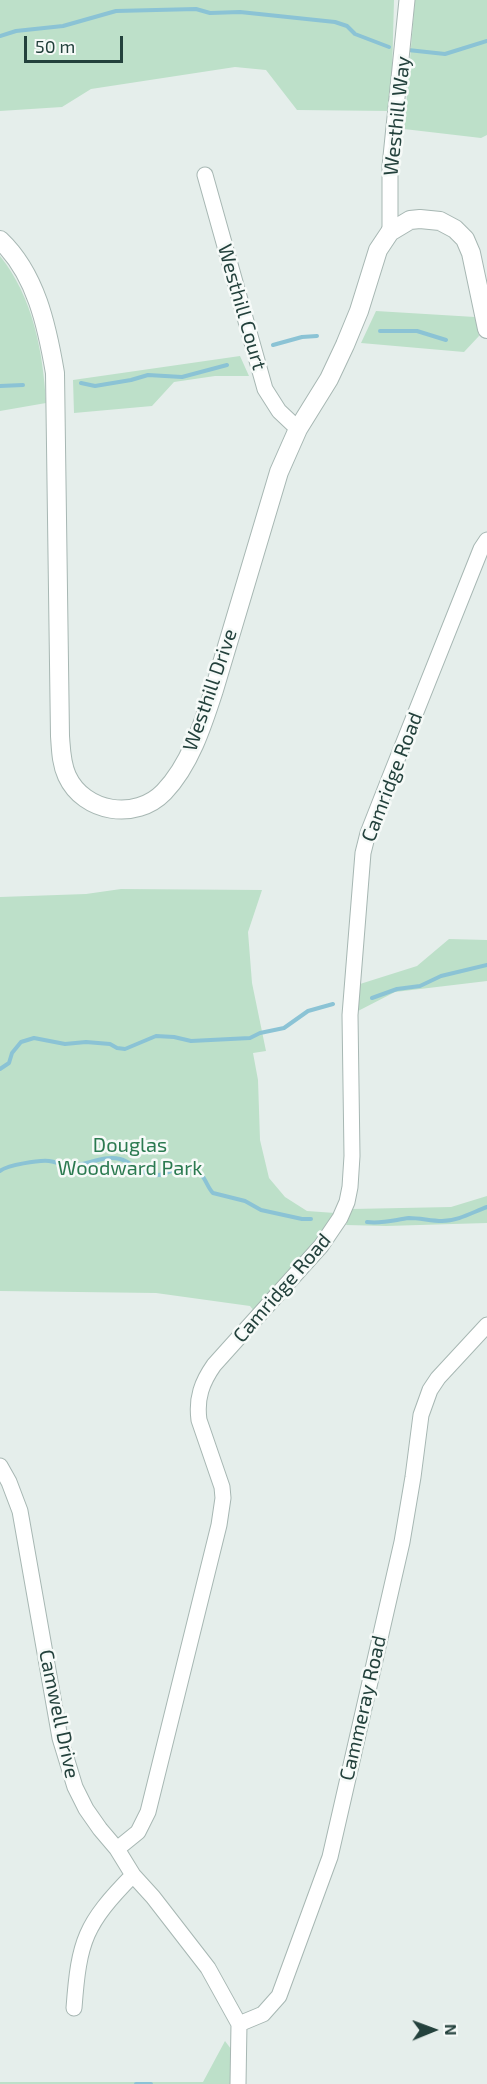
<!DOCTYPE html>
<style>
body{margin:0}
#map{position:relative;width:487px;height:2084px;overflow:hidden;background:#e5eeeb;font-family:"Exo 2",sans-serif}
canvas{display:block}
.north{position:absolute;left:403px;top:2000px;width:60px;height:60px;-webkit-text-stroke:4px #f6faf8;paint-order:stroke;rotate:89deg;font-size:16px;font-weight:700;line-height:24px;text-align:center;color:#23413c}
.north::after{content:'';display:block;margin:auto;width:21px;height:27px;background:#23413c;clip-path:polygon(50% 0,100% 100%,50% 72%,0 100%)}
.scale{position:absolute;left:24px;top:36px;width:99px;height:27px;box-sizing:border-box;border:3px solid #23413c;border-top:0;padding-left:8px;font-size:18px;line-height:21px;white-space:nowrap;color:#23413c;-webkit-text-stroke:4px #f6faf8;paint-order:stroke}
</style>
<div id="map">
<canvas width="487" height="2084"></canvas>
<div class="north">N</div>
<div class="scale">50 m</div>
</div>
<script>
const g = document.querySelector('canvas').getContext('2d');
g.lineJoin = 'round';
function fillPath(path, color) {
  g.fillStyle = color;
  g.fill(path, 'evenodd');
}
function strokePath(path, color, width, dash) {
  g.strokeStyle = color;
  g.lineWidth = width;
  g.lineCap = dash ? 'butt' : 'round';
  g.setLineDash(dash || []);
  g.stroke(path);
}
function write(font, color, halo, rows, align = 'center') {
  g.font = font + ' "Exo 2",sans-serif';
  g.lineWidth = 5;
  g.setLineDash([]);
  g.textBaseline = 'middle';
  g.strokeStyle = halo;
  g.fillStyle = color;
  for (const [text, x, y, turn = 0] of rows) {
    g.save();
    g.translate(x, y);
    g.rotate((+turn || 0) * Math.PI / 180);
    g.textAlign = isNaN(turn) ? turn : align;
    if (halo) g.strokeText(text, 0, 0);
    g.fillText(text, 0, 0);
    g.restore();
  }
}
const green = new Path2D(`
 M0,0h394l-3,111 -94,-1 -31,-40 -31,-3 -144,22 -29,18 -62,4z
 M415,0h72v135l-6,3 -77,-9z
 M0,256c33,41 43,96 46,147l-46,8z
 M376,311l99,6 4,19 -15,16 -103,-9z
 M240,356l9,20h-34l-41,6 -22,24 -78,7 -1,-33z
 M121,889l141,1 -14,42 4,51 14,68 -13,2 5,27 2,60 9,38 16,19 22,14 28,2 -16,25 -65,73 -4,-5 -94,-13 -156,-2v-394l86,-3z
 M449,939l38,1v41l-92,11 -37,19 2,-27 57,-18z
 M487,1196v27l-101,3 -40,-1 6,-16 99,-2z
 M225,2041l6,8v35h-231v-2h203z`);
const stream = new Path2D(`
 M0,36l16,-5 47,-5 53,-15 80,-2 14,4 30,-1 95,10 12,4 8,8 34,13
 M408,50l37,4 42,-13
 M380,331h37l29,9
 M273,345l29,-8 15,-1
 M81,383l14,3 36,-6 17,-5 34,2 45,-12
 M0,386l23,-1
 M372,998l25,-9 23,-3 21,-10 46,-11
 M0,1069l9,-6 3,-10 9,-11 13,-4 31,6 21,-2 24,2 7,4 8,1 31,-13 18,1 17,4 59,-3 10,-5 24,-5 24,-17 25,-7
 M0,1171c7,-6 39,-11 49,-10 8,1 14,5 22,5 17,-1 32,-11 49,-7 12,3 21,15 33,16 15,2 23,-12 40,-6 12,4 13,17 20,24l32,8 16,9 41,9h9
 M367,1222c15,2 27,-2 42,-4 11,0 22,3 33,3 16,0 31,-9 45,-14
 M136,2084h15`);
const minor = new Path2D(`
 M205,175l60,214 14,22 19,18
 M390,232v-66l17,-166
 M0,1466l9,16 11,29 40,227 15,49 11,22 14,20 17,20 16,26 20,22 55,71 31,56
 M117,1849l21,-17 10,-20 71,-287 4,-27 -1,-11 -23,-67c-3,-22 3,-38 15,-55l107,-119 19,-28 7,-16 3,-15 2,-31 -2,-141 13,-162 5,-20 22,-56 91,-228 6,-9
 M74,2008c5,-68 11,-84 59,-133
 M239,2024l24,-10 16,-18 51,-139 72,-315 11,-65 8,-62 9,-25 8,-12 49,-53
 M238,2084l1,-60`);
const tertiary = new Path2D(`
 M0,240c36,34 47,86 55,133l5,363c1,13 1,27 7,40 17,37 69,45 97,16 26,-27 39,-68 50,-102l65,-218 19,-43 31,-50 16,-34 14,-34 19,-61 12,-18 20,-12 10,-1 20,2 15,8 10,10 6,14 16,76`);
const streetNames = [
 ["Westhill Way",397,116,-84],
 ["Westhill Court",242,307,74],
 ["Westhill Drive",210,690,-71],
 ["Camridge Road",392,777,-69],
 ["Camridge Road",282,1288,-49],
 ["Cammeray Road",363,1708,-77],
 ["Camwell Drive",59,1714,78]
];
const parkNames = [
 ["Douglas",130,1145],
 ["Woodward Park",130,1168]
];
fillPath(green, '#bde0c9');
strokePath(stream, '#8bc3d5', 4);
strokePath(minor, '#a7b7b3', 17);
strokePath(tertiary, '#a7b7b3', 20);
strokePath(minor, '#fff', 15);
strokePath(tertiary, '#fff', 18);
write('20px', '#23413c', '#f6faf8', streetNames);
write('20px', '#2b7a50', '#f6faf8', parkNames);
</script>
